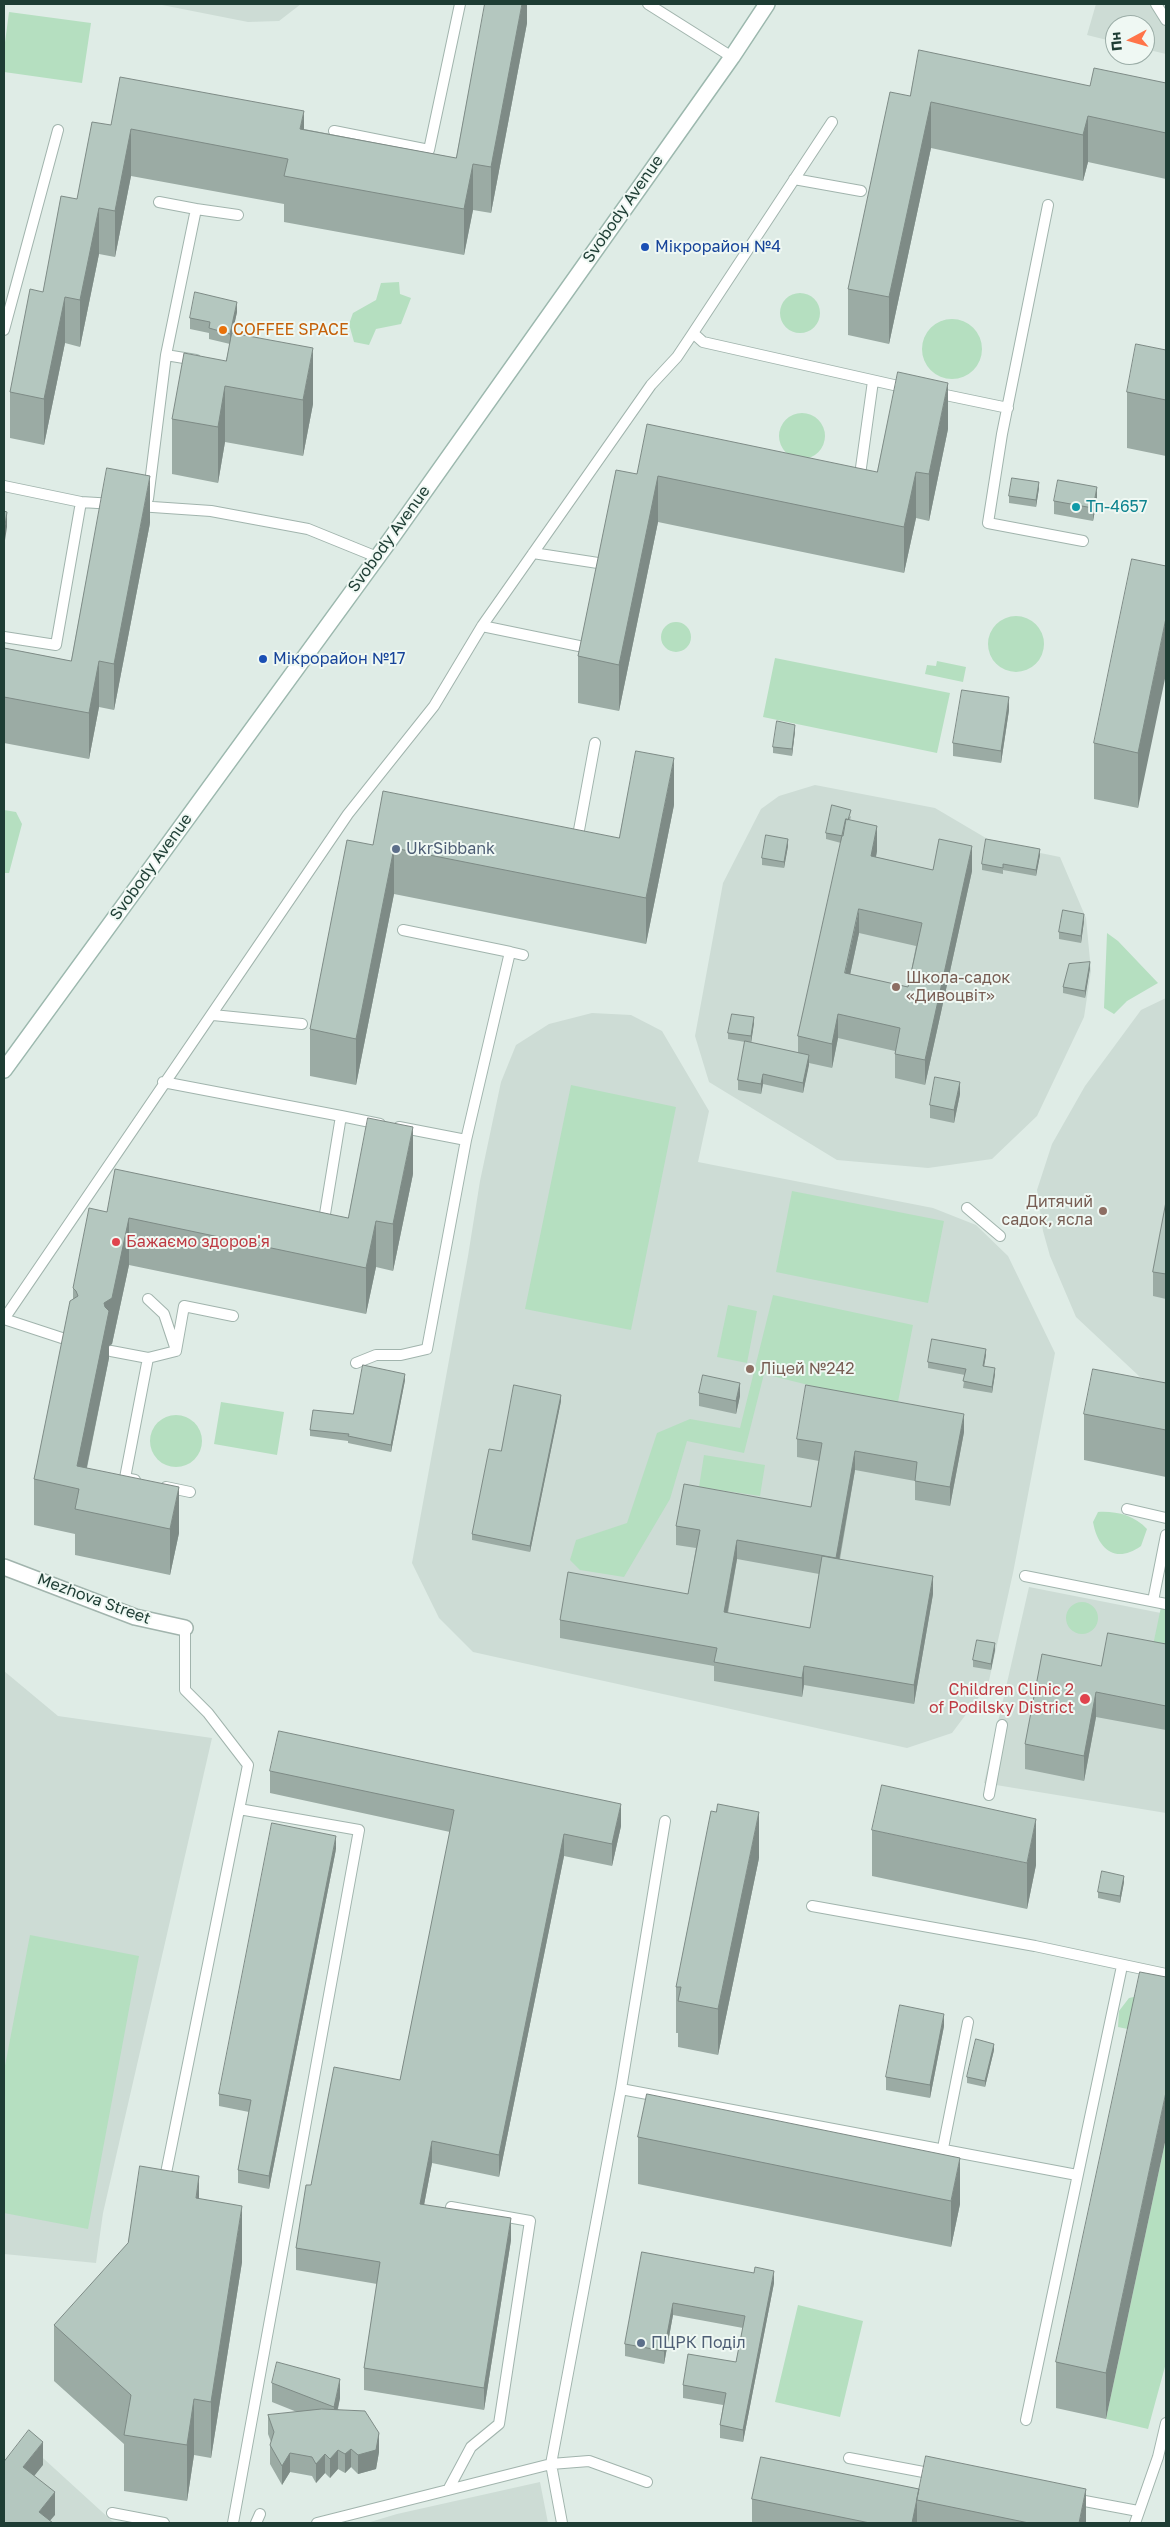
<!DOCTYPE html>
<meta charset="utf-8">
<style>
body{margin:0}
#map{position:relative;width:1170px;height:2527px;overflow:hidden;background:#dfece6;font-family:"Golos Text",sans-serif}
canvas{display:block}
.frame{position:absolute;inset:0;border:5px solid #1e3d34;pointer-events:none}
.north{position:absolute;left:1105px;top:15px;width:50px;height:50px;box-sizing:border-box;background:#eff8f3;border:1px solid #9bada7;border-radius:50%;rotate:264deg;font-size:14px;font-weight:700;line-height:20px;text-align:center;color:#1e3d34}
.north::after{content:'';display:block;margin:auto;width:18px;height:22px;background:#ff7449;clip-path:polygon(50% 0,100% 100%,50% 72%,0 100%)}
</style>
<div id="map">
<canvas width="1170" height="2527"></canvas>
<div class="frame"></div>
<div class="north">Пн</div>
</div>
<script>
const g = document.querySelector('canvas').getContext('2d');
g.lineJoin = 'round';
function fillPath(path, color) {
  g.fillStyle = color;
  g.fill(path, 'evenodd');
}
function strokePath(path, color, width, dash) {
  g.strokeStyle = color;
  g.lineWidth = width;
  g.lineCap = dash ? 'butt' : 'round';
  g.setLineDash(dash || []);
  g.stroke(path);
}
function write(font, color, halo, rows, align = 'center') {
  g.font = font + ' "Golos Text",sans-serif';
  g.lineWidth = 4;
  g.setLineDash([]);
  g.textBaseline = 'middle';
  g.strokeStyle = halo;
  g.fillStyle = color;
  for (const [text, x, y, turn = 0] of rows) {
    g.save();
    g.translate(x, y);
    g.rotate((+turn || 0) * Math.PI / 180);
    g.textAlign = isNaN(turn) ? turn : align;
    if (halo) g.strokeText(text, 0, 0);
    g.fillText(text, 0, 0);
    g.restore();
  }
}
const built = new Path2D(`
 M157,4h144l-22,17 -31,1z
 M1096,4h70v50l-21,-5v-24h-30v17l-28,-7z
 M815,785l120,23 61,36 64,13 26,61 5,53 -7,46 -47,99 -45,43 -64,9 -91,-8 -128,-78 -14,-46 28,-153 38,-74 18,-13z
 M1166,998v386l-26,-7 -64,-60 -26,-61 -7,-25 -6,-41 15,-46 33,-58 56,-76z
 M592,1013l39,2 31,16 47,80 -11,51 235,46 43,17 32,31 47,97 -42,220 -25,112 -36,48 -45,15 -434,-96 -34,-34 -27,-55 56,-307 12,-75 21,-99 15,-37 33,-21z
 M1029,1587l137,27v199l-182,-30z
 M4,1671l54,45 154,22 -109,475 -7,50 -92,-9z
 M32,2448l80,73 5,2h-113v-63z
 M540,2482l8,41h-181l30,-9z`);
const green = new Path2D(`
 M9,12l82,11 -9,60 -78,-11v-22z
 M399,282l1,12 11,4 -10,26 -25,5 -7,16 -15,-3 -5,-18 4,-11 23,-13 5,-17z
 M780 313a20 20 0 1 1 40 0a20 20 0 1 1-40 0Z
 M922 349a30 30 0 1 1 60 0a30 30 0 1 1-60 0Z
 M779 436a23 23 0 1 1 46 0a23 23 0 1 1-46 0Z
 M988 644a28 28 0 1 1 56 0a28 28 0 1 1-56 0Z
 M661 637a15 15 0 1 1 30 0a15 15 0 1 1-30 0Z
 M775,658l175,35 -13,60 -174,-36z
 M937,661l29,6 -3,15 -38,-8 2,-9 9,1z
 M4,810l12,2 6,12 -13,49h-5z
 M1107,933l11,8 40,42 -31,18 -13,13 -10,-6z
 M571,1085l105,22 -45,223 -106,-21z
 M792,1191l152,30 -16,82 -152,-31z
 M773,1295l140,30 -16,82 -133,-33 -20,79 -57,-12 -17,58 -46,78 -44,-7 -10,-10 6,-20 51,-17 30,-90 33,-14 50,9z
 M728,1305l29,6 -10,52 -30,-6z
 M221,1402l63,10 -7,43 -63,-11z
 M150 1441a26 26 0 1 1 52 0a26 26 0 1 1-52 0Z
 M704,1455l61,10 -5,31 -61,-9z
 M1098,1512c18,-1 36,3 49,17l-6,17c-25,18 -43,4 -48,-24z
 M1066 1618a16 16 0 1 1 32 0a16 16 0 1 1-32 0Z
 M1161,1607l5,1v45l-14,-3z
 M30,1935l109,21 -51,273 -84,-16v-142z
 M1151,1993l-14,38 -19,-4 1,-16 10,-13z
 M1166,2138v225l-18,66 -42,-10z
 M798,2305l65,16 -23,96 -65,-15z`);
const lane = new Path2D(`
 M648,4l84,53
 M1156,4l10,16
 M334,131l95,19 31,-146
 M794,179l67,12
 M1048,205l-46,229 -14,89 95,18
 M196,209l42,6
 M4,330l54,-200
 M693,333l139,-211
 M166,355l30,5
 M936,393l72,15
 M859,482l14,-101
 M4,486l77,16 33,2
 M148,499l18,-144 30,-146 -37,-7
 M138,506l73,5 97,18 69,28
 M533,553l65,10
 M482,626l97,20
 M4,637l52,8 25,-143
 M577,841l18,-98
 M403,930l107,22
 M213,1015l89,9
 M163,1082l178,34 -17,104
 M341,1116l39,8
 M399,1127l67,13 44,-188 13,3
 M967,1208l33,28
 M148,1299l16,15 12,36
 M4,1319l344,-505 86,-108 48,-80 169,-241 26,-28 16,-24 10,9 204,46
 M4,1319l67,22
 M111,1351l37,7 28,-7 8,-45 49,10
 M356,1363l20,-8h25l26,-6 39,-209
 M135,1480l-10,-2 23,-120
 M166,1487l24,5
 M1127,1509l39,9
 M1025,1576l141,28
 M1153,1601l13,-66
 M989,1795l13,-70
 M812,1906l223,40 131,28
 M621,2089l456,86
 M943,2148l25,-126
 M164,2183l84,-418 -40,-52 -23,-23v-62
 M1026,2420l96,-454
 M849,2458l85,16
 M448,2490l23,-43 28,-23 31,-203 -79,-14
 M1074,2499l64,12
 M112,2513l52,10
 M233,2523l126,-693 -120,-21
 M256,2523l4,-9
 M317,2523l234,-59 38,-3 58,21
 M562,2523l-11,-59 70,-375 44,-268
 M1135,2523l23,-66 8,-34`);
const street = new Path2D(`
 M4,1567l131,50 50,11`);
const secondary = new Path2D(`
 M4,1070l386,-530 342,-483 35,-53`);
const wall = new Path2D(`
 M527,4v19l-36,190 -18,-3 -9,45 -180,-33v-18l-153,-28 -16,81 -16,-3 -19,93 -15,-4 -21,102 -34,-7v-46l33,-100 34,-93 34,-74 193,4 152,29z
 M1166,83v96l-78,-17 -5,19 -152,-33 -42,196 -41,-9v-46l62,-193z
 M237,312l-5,22 81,70 -10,52 -78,-14 -7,41 -46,-9v-55l54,-58 4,-17 -21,-5v-6l-19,-4v-11z
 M1166,350v106l-39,-8v-56z
 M948,429l-19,92 -13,-3 -12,55 -246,-51 -39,189 -41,-8v-47l59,-182 240,-2z
 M1039,488l-3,19 -27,-4v-7z
 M1097,500l-4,21 -39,-7v-13z
 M150,523l-36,187 -15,-3 -10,52 -85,-16v-95l67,13z
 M1166,566l-28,242 -44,-9v-56z
 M1009,710l-8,53 -48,-7v-13z
 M795,731l-3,25 -19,-3v-6z
 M674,805l-28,139 -252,-50 -38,191 -46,-9v-47l63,-184 246,-7z
 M851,816l-1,4 27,31 -1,6 57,13 39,1 -47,214 -30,-7v-27l-57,-13 -6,30 -23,-5 -6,30 -40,-9 -2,10 -23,-4v-10l7,-38 -17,-3v-6l26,-10 -3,20 47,10v-17l43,-193 -15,-4v-6zM859,933l57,13 -8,41 -58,-12z
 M788,846l-4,22 -22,-3v-7z
 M1040,855l-4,21 -33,-6v4l-21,-4v-6z
 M1084,921l-3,22 -22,-4v-7z
 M1090,968l-5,30 -22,-5v-6z
 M960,1094l-6,29 -24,-5v-13z
 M413,1174l-20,97 -17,-4 -10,47 -237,-49 -17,79 -3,2v12l-22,110 92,65 -9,42 -95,-20v-21l-41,-9v-46l39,-179v-12l34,-76 241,6z
 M1166,1202v97l-13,-3v-24z
 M986,1355l-2,11 11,8 -3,19 -29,-5 2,-13 -37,-7v-6z
 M405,1380l-14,72 -43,-9v-2l-38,-5v-6l43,-16z
 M1166,1383v94l-82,-17v-46z
 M699,1393l41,3 -4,18 -37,-8z
 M561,1401l-31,151 -58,-12v-6l29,-83z
 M964,1432l-14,74 -35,-6v-19l-60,-11 -15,89 93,35 -19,110 -110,-19 -2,12 -88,-16v-15l-154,-28v-18l128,-26 8,-46 -20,-3v-19l135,-19 8,-46 -22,-4v-18zM737,1559l82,15 -9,54 -82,-15z
 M1166,1644v86l-70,-13 -12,64 -59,-12v-25l76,-78z
 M995,1650l-4,20 -18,-3v-7z
 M270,1771l351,55 -9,40 -48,-10 -65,321 -67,-14 -8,42 87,35 -27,170 -120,-20v-22l13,-84 -81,-14v-22l15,-63 89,-105 50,-248 -180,-39z
 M872,1830l164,35 -9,44 -155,-33z
 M336,1849l-67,340 -31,-6v-13l11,-58 -30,-6v-12z
 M759,1858l-41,197 -40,-8v-14h-2v-46z
 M1124,1882l-4,21 -22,-5v-6z
 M1166,1977l-60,442 -50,-11v-46z
 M944,2026l-14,72 -44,-8v-13z
 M994,2050l-9,37 -18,-4v-6z
 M647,2094l313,110 -9,43 -313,-63v-47z
 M199,2199l43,63 -31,196 -17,-3 -7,46 -63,-10v-47l-70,-63v-56z
 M642,2252l132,31 -31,159 -23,-4v-13l3,-20 -40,-7v-13l53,-23 7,-34 -70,-13 -9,49 -39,-8v-12z
 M272,2383l68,15 -2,11 41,43 -3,17 -18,5 -7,-7 -6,6 -7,-4 -8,9 -5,-5 -9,10 -4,-7 -22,-4 -8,13 -12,-21v-19l1,-3 -3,-8v-19l29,-3 -25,-10z
 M761,2457l325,66h-334v-24z`);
const shadedWall = new Path2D(`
 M522,4h5v19l-36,190v-46z
 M931,102v46l-42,196v-47z
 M304,111v47l-4,-29z
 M1088,116v46l-5,19v-46z
 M131,129v47l-16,81v-46z
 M473,164v46l-9,45v-46z
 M99,208v46l-19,93v-47z
 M65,297v46l-21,102v-46z
 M237,302v10l-7,32v-10z
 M313,348v56l-10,52v-56z
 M948,383v46l-19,92v-47z
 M225,386v56l-7,41v-56z
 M916,472v46l-12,55v-46z
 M150,476v47l-36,187v-46z
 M658,476v46l-39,189v-46z
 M1039,482v6l-3,19v-7z
 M1097,487v13l-4,21v-13z
 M7,512v15l-3,20v-15z
 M1166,618v56l-28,134v-55z
 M99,661v46l-10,52v-46z
 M1009,697v13l-8,53v-12z
 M795,725v6l-3,25v-7z
 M674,758v47l-28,139v-46z
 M877,826v25l-6,29v-24z
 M788,839v7l-4,22v-6z
 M972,846v25l-47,214v-25z
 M394,848v46l-38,191v-46z
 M1040,849v6l-4,21v-6z
 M859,909v24l-14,65v-25z
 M1084,914v7l-3,22v-7z
 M1090,962v6l-5,30v-7z
 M838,1014v24l-6,30v-24z
 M754,1017v6l-3,20v-7z
 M809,1055v10l-6,28v-10z
 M763,1074v10l-2,10v-10z
 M960,1082v12l-6,29v-13z
 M413,1127v47l-20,97v-47z
 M129,1218v47l-17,79 -3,2v12l-30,147 -2,-39 27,-163z
 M376,1221v46l-10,47v-46z
 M986,1349v6l-3,17v-6z
 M995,1368v6l-3,19v-6z
 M405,1374v6l-14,72v-7z
 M740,1383v13l-4,18v-13z
 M561,1395v6l-31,151v-6z
 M964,1414v18l-14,74v-19z
 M855,1451v19l-19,107v-19z
 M179,1487v46l-9,42v-46z
 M737,1540v19l-13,72v-19z
 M933,1576v18l-19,110v-19z
 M995,1643v7l-4,20v-6z
 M804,1666v19l-2,12v-19z
 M1096,1692v25l-12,64v-25z
 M621,1804v22l-9,40v-22z
 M759,1812v46l-41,197v-46z
 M1036,1819v46l-9,44v-46z
 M564,1834v22l-65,321v-22z
 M336,1836v13l-67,340v-13z
 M1124,1876v6l-4,21v-7z
 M944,2014v12l-14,72v-13z
 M994,2044v6l-9,37v-6z
 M1166,2092v46l-60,281v-46z
 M432,2141v22l-12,63v-22z
 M960,2158v46l-9,43v-46z
 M199,2176v55l-3,-33z
 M242,2206v56l-31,196v-56z
 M511,2218v22l-27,170v-22z
 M774,2271v12l-31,159v-12z
 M673,2303v12l-9,49v-13z
 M340,2379v19l-6,27v-18z
 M194,2399v56l-7,46v-56z
 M379,2433v19l-3,17 -18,5v-19z
 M43,2442v23l-20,25v-23z
 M351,2449v18l-6,6v-19z
 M338,2450v19l-8,9v-19z
 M290,2453v19l-8,13v-19z
 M325,2454v19l-9,10v-19z
 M1086,2489v34h-7z
 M55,2492v23l-7,8 -9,-11z
 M917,2500v23h-5z`);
const building = new Path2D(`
 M485,4h37l-31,163 -18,-3 -9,45 -180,-33 4,-17 -157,-30 -16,82 -16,-3 -19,92 -15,-3 -21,102 -34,-7 20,-103 13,3 18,-96 16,3 15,-77 19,3 9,-48 184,34 -4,18 156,29z
 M919,50l171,36 4,-18 72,15v50l-78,-17 -5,19 -152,-33 -42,195 -41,-8 42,-197 20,4z
 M195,292l42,10 -7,32 -21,-6 1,-6 -20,-4z
 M232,333l81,15 -10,52 -78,-14 -7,41 -46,-8 12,-66 42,8z
 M1136,344l30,6v50l-39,-8z
 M898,372l50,11 -19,91 -13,-2 -12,55 -246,-51 -39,189 -41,-9 38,-186 21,4 10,-50 230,48z
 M107,468l43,8 -36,188 -15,-3 -10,52 -85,-16v-49l67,13z
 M1012,478l27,4 -3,18 -27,-4z
 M1058,480l39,7 -4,21 -39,-7z
 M4,511l3,1 -3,20z
 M1132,559l34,7v52l-28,135 -44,-10z
 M962,690l47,7 -8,54 -48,-8z
 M777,721l18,4 -3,24 -19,-2z
 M636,751l38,7 -28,140 -252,-50 -38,191 -46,-10 37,-189 26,5 10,-54 236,47z
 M832,805l19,5 -3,10 -2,-1 -3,17 -17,-3z
 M846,819l31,7 -6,30 62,14 6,-31 33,7 -47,214 -30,-6 5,-26 -62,-14 -6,30 -34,-8zM859,909l63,14 -14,64 -63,-14z
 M766,835l22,4 -4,23 -22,-4z
 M986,839l54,10 -4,21 -33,-6v4l-21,-4z
 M1063,910l21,4 -3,22 -22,-4z
 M1090,962l-5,29 -22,-4 6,-23z
 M732,1014l22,3 -3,19 -23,-3z
 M745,1041l64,14 -6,28 -40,-9 -2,10 -23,-4z
 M935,1077l25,5 -6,28 -24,-5z
 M368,1118l45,9 -20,97 -17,-3 -10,47 -237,-50 -17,80 -8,5 1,4 4,4 -32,155 102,21 -9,42 -95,-20 4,-20 -45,-10 36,-178 8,-5 -2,-5 -3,-3 16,-80 18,4 8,-43 233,49z
 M1166,1202v72l-13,-2z
 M932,1339l54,10 -3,17 12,2 -3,19 -29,-6 3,-12 -38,-7z
 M363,1365l42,9 -14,71 -43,-9 1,-2 -39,-4 3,-20 40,4z
 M1093,1369l73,14v47l-82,-16z
 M703,1375l37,8 -4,18 -37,-8z
 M514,1385l47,10 -31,151 -58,-12 17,-85 12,2z
 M806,1385l158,29 -14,73 -35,-6 2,-19 -62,-11 -19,107 -99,-18 -13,72 86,16 12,-72 111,20 -19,109 -110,-19 -2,12 -88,-16 3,-14 -157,-28 8,-48 120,22 12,-64 -24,-4 8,-42 127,23 11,-64 -25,-4z
 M1108,1633l58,11v62l-70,-14 -12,64 -59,-12 17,-90 59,12z
 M977,1640l18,3 -4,21 -18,-4z
 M279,1731l342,73 -9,40 -48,-10 -65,321 -67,-14 -12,63 91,14 -27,170 -120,-20 16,-106 -84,-14 10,-63h5l23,-118 66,13 54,-270 -184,-39z
 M882,1785l154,34 -9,44 -155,-33z
 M718,1804l41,8 -41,197 -40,-8 3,-14h-5l35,-176 5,1z
 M272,1823l64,13 -67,340 -31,-6 13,-70 -32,-6z
 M1102,1871l22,5 -4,20 -22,-4z
 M1140,1972l26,5v115l-60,281 -50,-11z
 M900,2005l44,9 -14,71 -44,-8z
 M976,2039l18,5 -9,37 -18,-4z
 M647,2094l313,64 -9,43 -313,-64z
 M140,2166l59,10 -3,22 46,8 -31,196 -17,-3 -7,46 -63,-10 7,-40 -77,-70 74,-82z
 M642,2252l112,21 1,-6 19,4 -31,159 -23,-5 6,-32 -43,-8 5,-31 48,8 9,-46 -72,-13 -9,48 -39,-7z
 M277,2362l63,17 -6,28 -62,-24z
 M322,2409l43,2 14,22 -3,17 -18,5 -7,-6 -6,5 -7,-4 -8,9 -5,-5 -9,10 -4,-7 -22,-4 -8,13 -12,-21 4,-13 -6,-17z
 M29,2430l14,12 -20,25 32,25 -16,20 14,11h-49v-61z
 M926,2456l160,33 -7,34h-50l-112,-23z
 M761,2457l158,32 -7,34h-42l-118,-24z`);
const markers = [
 [645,247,5,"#1a4fb4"],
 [223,330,5,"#e8710a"],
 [1076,507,5,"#0f9aa8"],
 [263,659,5,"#1a4fb4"],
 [396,849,5,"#5c6f8a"],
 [896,987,5,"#8d6e63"],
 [1103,1211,5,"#8d6e63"],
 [116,1242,5,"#e0444e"],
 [750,1369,5,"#8d6e63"],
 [1085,1699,6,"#e0444e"],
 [641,2343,5,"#5c6f8a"]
];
const streetNames = [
 ["Svobody Avenue",623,209,-55],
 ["Svobody Avenue",389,539,-54],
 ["Svobody Avenue",151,867,-54],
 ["Mezhova Street",94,1599,20]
];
const transitNames = [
 ["Мікрорайон №4",655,247],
 ["Мікрорайон №17",273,659]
];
const foodNames = [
 ["COFFEE SPACE",233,330]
];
const cultureNames = [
 ["Тп-4657",1086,507]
];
const serviceNames = [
 ["UkrSibbank",406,849],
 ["ПЦРК Поділ",651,2343]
];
const educationNames = [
 ["Школа-садок",906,978],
 ["«Дивоцвіт»",906,996],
 ["Дитячий",1093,1202,"right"],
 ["садок, ясла",1093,1220,"right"],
 ["Ліцей №242",760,1369]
];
const healthNames = [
 ["Бажаємо здоров'я",126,1242],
 ["Children Clinic 2",1074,1690,"right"],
 ["of Podilsky District",1074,1708,"right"]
];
fillPath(built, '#cddcd5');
fillPath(green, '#b5dfc0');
strokePath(lane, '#a1b4ad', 12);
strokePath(street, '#a1b4ad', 18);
strokePath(secondary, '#9cb8ae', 18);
strokePath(lane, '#fff', 10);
strokePath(street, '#fff', 15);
strokePath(secondary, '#fff', 15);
fillPath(wall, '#9baba4');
fillPath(shadedWall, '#7e8b86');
fillPath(building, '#b4c7bf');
strokePath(building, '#7e8b86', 1);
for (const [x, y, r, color] of markers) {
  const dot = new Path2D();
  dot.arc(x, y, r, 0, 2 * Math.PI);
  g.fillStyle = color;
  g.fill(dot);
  strokePath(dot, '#eff8f3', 2);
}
write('16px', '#1e3d34', '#eff8f3', streetNames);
write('16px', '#164399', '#eff8f3', transitNames, 'left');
write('16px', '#c56008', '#eff8f3', foodNames, 'left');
write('16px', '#0d838f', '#eff8f3', cultureNames, 'left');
write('16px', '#4e5e75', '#eff8f3', serviceNames, 'left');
write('16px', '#785e54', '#eff8f3', educationNames, 'left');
write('16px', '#be3a42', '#eff8f3', healthNames, 'left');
</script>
